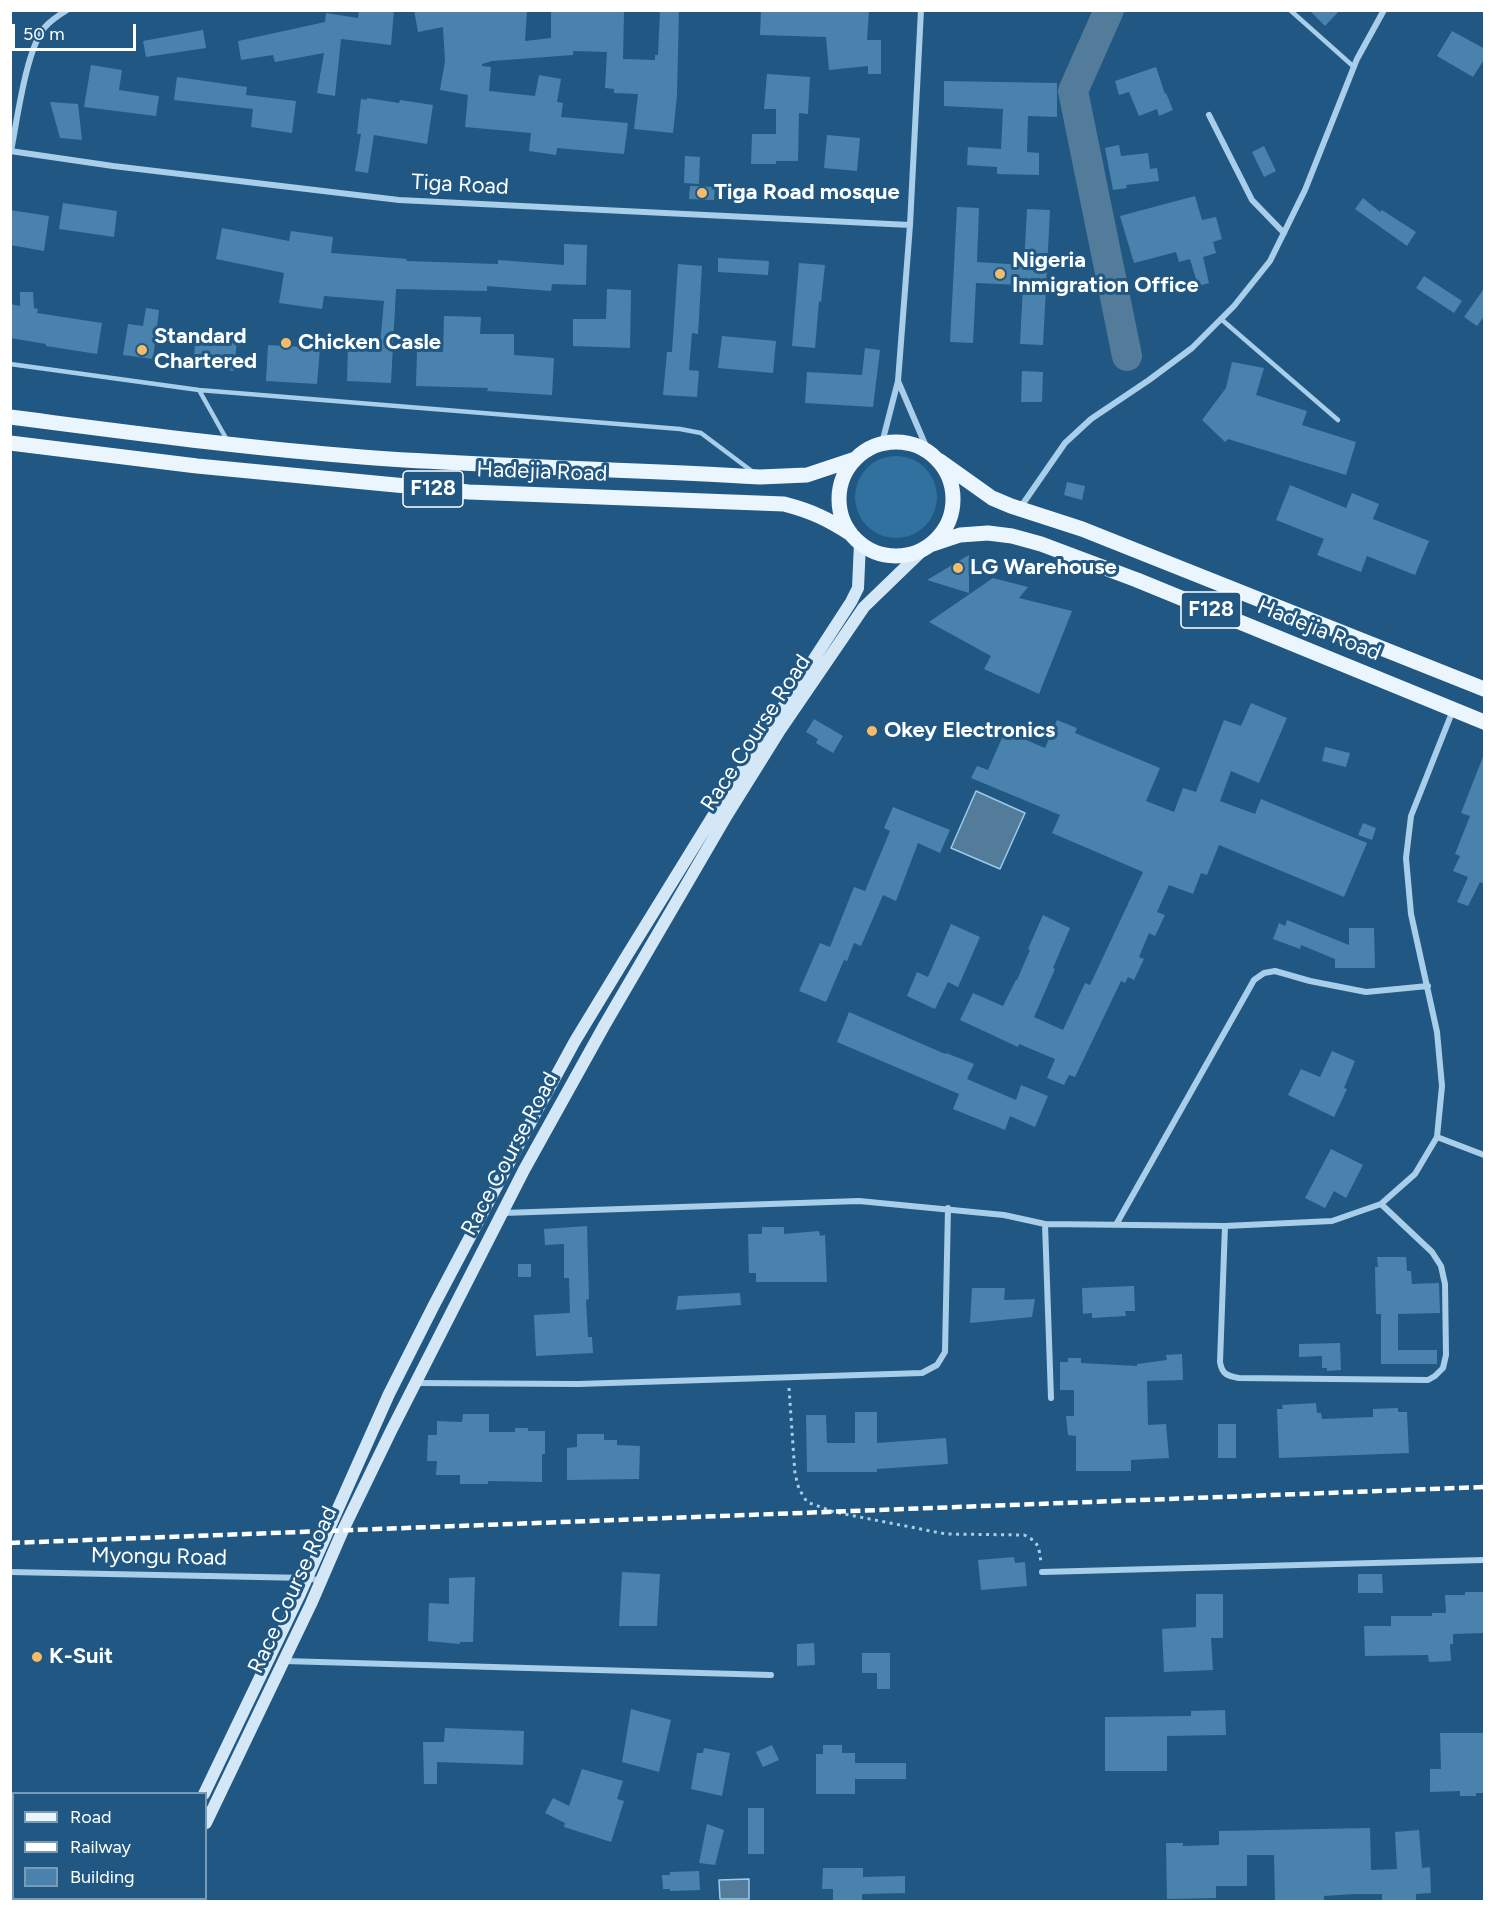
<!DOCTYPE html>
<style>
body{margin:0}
#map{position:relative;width:1495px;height:1912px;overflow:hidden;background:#205883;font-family:Figtree,sans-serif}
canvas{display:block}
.frame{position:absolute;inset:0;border:12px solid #fff;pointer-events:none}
.legend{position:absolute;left:12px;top:1792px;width:195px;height:108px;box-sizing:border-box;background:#205883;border:2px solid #799bb5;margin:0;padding:8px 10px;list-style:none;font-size:18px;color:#fff}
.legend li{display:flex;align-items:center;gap:12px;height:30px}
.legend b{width:30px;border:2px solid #799bb5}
.scale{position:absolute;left:12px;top:24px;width:124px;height:27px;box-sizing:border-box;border:3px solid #fff;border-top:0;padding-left:8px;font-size:18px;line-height:21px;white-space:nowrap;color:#fff;-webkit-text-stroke:4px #205883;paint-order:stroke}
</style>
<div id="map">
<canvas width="1495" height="1912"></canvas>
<div class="frame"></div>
<ul class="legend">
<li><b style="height:8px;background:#ebf5fe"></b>Road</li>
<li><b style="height:8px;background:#fff"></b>Railway</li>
<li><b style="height:16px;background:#4982ac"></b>Building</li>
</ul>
<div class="scale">50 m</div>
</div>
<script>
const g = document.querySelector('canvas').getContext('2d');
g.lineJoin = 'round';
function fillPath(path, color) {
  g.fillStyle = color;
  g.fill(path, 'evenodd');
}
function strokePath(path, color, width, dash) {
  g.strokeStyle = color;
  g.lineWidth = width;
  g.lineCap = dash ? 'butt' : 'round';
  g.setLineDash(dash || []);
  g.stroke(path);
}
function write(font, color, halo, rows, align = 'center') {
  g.font = font + ' Figtree,sans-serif';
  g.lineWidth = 6;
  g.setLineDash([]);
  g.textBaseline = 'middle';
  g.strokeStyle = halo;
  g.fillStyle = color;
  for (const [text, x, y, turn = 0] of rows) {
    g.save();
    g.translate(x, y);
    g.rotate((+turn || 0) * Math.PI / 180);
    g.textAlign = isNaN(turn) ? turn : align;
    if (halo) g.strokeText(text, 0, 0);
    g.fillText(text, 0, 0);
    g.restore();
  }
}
const green = new Path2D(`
 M855 497a41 41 0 1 1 82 0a41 41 0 1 1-82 0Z`);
const water = new Path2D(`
 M976,791l49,22 -25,56 -49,-21z
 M749,1879v20h-29l-1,-19z`);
const river = new Path2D(`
 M1109,10l-36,81 54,265`);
const building = new Path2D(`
 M359,10h35l-3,35 -50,-6 -6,57 -18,-3 7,-40 -49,9 -2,-7 -32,5 -3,-19 87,-19 1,-9 32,5z
 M414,10h113l-2,31 26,-3v-28l73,2 -1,47 32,1v-5h3l2,-45h19l-2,85 -4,38 -39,-4 4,-35 -24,-1v-4l-9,-1 2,-36 -34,-1v4l-81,6 -10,3v2l9,1 -2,24 46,5 4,-21 22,4 -4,23 6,1 -2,14 67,6 -4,31 -67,-6 -1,7 -27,-4 2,-18 -66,-6 3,-32 -28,-5 5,-29 -2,-34 -25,5z
 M761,10h108l-2,30h14v34h-13v-8l-39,4 -3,-33 -66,-2z
 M1309,10h31l-15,16z
 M203,30l3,18 -60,9 -3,-16z
 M1452,31l33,18v9l-12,19 -36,-21z
 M91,65l31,5 -3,20 40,6 -3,20 -72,-9z
 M1156,67l9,27 1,-1 7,17 -14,6 -2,-7 -18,7 -10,-24 -10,3 -4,-14z
 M767,74l43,3 -2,37 -9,-1 -1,48h-22v3h-25l1,-30h24v-25h-12z
 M177,77l70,10 -1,8 50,6 -4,32 -41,-6 2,-18 -79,-9z
 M944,81l113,2v34l-29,-1 -1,36 12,1v22l-42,-1v-7l-30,-2 1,-18 33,2 2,-40 -59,-3z
 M367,98l32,5 1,-3 33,5 -6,39 -53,-9 -6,38 -13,-2 6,-37h-4l4,-35 6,1z
 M50,102l28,2 4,36 -22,-2z
 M827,135l33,3 -3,33 -33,-3z
 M1119,145l2,11 27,-3 2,16 7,-1 2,13 -33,4 1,3 -14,2 -8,-42z
 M1264,146l12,25 -12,6 -12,-25z
 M685,156l15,1 -1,27 -15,-1z
 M690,186l25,1 -1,13 -25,-1z
 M1195,196l7,24 14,-3 6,22 -9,3 3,11 -13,4 6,26 -11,3 -8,-27 -11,3 -3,-10 -42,11 -14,-47z
 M1363,198l17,14 2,-2 34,22 -9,14 -52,-37z
 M63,203l54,8 -3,26 -55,-8z
 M957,207l22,1 -2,54 47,3 3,-56 23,1 -7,135 -23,-1 3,-59 -47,-2 -3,60 -23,-1z
 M10,210l39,6 -5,35 -34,-6z
 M222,228l67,13 2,-10 42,6 -2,16 76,6 -1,2 92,3v-4l66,5v-21l23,1 -1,40 -34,-1 -1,7 -64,-5v5l-91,-2 -5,94 -44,-2 1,-37 32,1 4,-44 -60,-5 -2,13 -43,-6 5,-30 -68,-14z
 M718,258l51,3 -1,14 -50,-3z
 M799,263l26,2 -4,37 -2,-1 -4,47 -23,-2z
 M678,264l24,2 -4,68 -6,-1 -3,37 10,1 -2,26 -34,-2 4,-43h5z
 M1424,276l38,25 -8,12 -38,-25z
 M1485,287v28l-8,11 -13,-9z
 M607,289l24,1 -1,58 -57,-2v-27h33z
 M20,292h13l1,16 4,1 -1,4 65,10 -5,31 -51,-8v-2l-36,-6v-34l10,2z
 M146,308l13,2 -6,49 -30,-4 5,-31 15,2z
 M444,316l37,1 -1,17h34v21l40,3 -2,37 -65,-4 1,-3 -72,-2 1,-35 26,1z
 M196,335l41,5 -3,31 -41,-5z
 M722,336l54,5 -3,32 -55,-5z
 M268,345l52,3 -3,36 -51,-3z
 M865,348l15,2 -7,57 -68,-4 2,-31 55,3z
 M1232,362l32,6 -8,27 51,16 -5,14 54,17 -10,33 -118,-36 -3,3 -23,-22 24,-32z
 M1022,371l21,1 -1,30h-21z
 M1067,482l18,4 -3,14 -18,-5z
 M1290,485l56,23 6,-15 27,11 -6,15 56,22 -14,34 -48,-19 -6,16 -44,-17 7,-16 -48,-19z
 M969,555v38l-42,-13z
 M993,578l35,9 -9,11 53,13 -33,83 -55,-25 7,-13 -62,-34z
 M1251,703l36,15 -28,65 -28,-12 -11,30 35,13 6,-15 106,44 -23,54 -125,-52 -12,30 -6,-2 -8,21 -24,-9 -12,27 8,3 -10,21 -6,-3 -10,24 5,2 -10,21 -6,-3 -3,6 -4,-2 -46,96 -6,-2 -5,10 -17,-7 8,-19 -36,-15 -1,3 -58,-27 13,-27 30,13 13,-26h1l13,-30 -2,-1 15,-34 27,13 -17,40 2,1 -21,48 29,13 22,-47 5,2 53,-113 -91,-39 8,-18 -89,-37 6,-12 11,4 17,-39 40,17 12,-28 20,8 -2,5 85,35 -14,33 28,11 9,-24 13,4 28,-72 17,6z
 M814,719l29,17 -10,17 -17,-10 2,-4 -12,-7z
 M1325,747l25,6 -4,14 -24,-6z
 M1484,754l1,130 -5,-2 -12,24 -11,-4 11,-25 -15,-6 7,-15 -5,-2 15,-38 -9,-3z
 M893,807l57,23 -10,23 -22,-10 -22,58 -13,-6 -22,51 -7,-3 -7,18 -3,-1 -18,42 -27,-11 21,-48 10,4 24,-60 11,4 25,-60 -6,-3z
 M1363,823l13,5 -4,12 -14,-5z
 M1287,920l62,25v-17h25l1,40h-40v-9l-34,-14 -1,4 -27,-10 6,-16 6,3z
 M951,924l29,13 -22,50 -10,-5 -13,27 -28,-13 10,-24 11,5z
 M849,1012l96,42 1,-1 28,11 -7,15 49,21 5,-15 27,11 -13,31 -25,-11 -5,14 -52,-21 6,-15 -122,-52z
 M1332,1051l23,10 -11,27 3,1 -13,28 -46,-22 13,-26 19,8z
 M1331,1149l32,16 -17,33 -12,-7 -9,17 -20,-10z
 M587,1226l2,73 -3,1 2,37h4l1,16 -57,3 -2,-41 36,-2 -1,-35h-5v-34l-19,1 -1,-16z
 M762,1227h22v7l35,-3 1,5 5,-1 2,47h-71v-9h-7l-1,-39h14z
 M1377,1257h29l1,14h4l1,13 27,-1 1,30 -42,1v36h39v14h-56v-50h-5l-1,-47h3z
 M518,1264h13v13h-13z
 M1134,1286l1,25h-10l1,5 -34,2v-5l-9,1 -1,-26z
 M972,1288h33l-1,12 31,-1 -3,18 -62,6z
 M740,1293l1,12 -65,5 2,-14z
 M1340,1343l1,27 -14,1v-3h-5v-12l-23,1v-13z
 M1182,1354l1,26 -36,1 1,44 18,-1 3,34 -38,2v11h-55v-35l-8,-1 -2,-19h8v-26h-14v-28h8v-4h13v5l56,3v-2l30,-4 -1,-5z
 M1316,1403l1,10h4l1,6 51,-2v-8l25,-1v4h9l2,41 -130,5 -2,-49h6l-1,-4z
 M855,1412h22v31l69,-5 2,26 -71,5v3h-70l-1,-57h20l1,28h28z
 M463,1414h26v18h26v-4h13v3h17v23h-3v28l-54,-1v3h-28v-9h-24l1,-14h-10l1,-26h9v-14l25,1z
 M1218,1424h18v34h-18z
 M577,1434h27v6h13v5l23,1 -1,33 -72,1v-32l10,-1z
 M1014,1557l1,6 10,-1 2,24 -46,4 -3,-30z
 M622,1572l38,2 -3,52h-38z
 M1358,1574h24l1,19h-25z
 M475,1577l-2,65h-13v2l-32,-3 1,-38 20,1v-26z
 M1465,1592h20v41l-32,1v10h-3l1,17 -22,1 -1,-7 -63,1 -1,-30h27v-10h41v-3h14l-1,-18h20z
 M1196,1594h27v44h-12l2,32 -49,2 -2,-43 34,-2z
 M814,1643l1,22 -18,1v-22z
 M862,1653h28v36h-13v-16h-15z
 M631,1709l40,11 -12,52 -37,-10z
 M1225,1710l1,25 -59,1v35h-62v-54l86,-1v-5z
 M445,1728l79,3 -1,34 -86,-3v22h-13l-1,-42h21z
 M1440,1733h45v60h-9v3h-16v-5l-30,1v-23h11z
 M772,1745l7,15 -16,7 -7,-15z
 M823,1745h19v8h13v10h51v16h-51v15h-39v-40h7z
 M704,1748l26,5 -8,43 -31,-7 6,-36h6z
 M582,1769l41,12 -6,18 7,2 -13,41 -47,-15 1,-4 -20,-10 8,-15 16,8z
 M748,1808h16v46h-16z
 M707,1824l17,6 -9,35 -16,-2z
 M1370,1828l1,42 26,-1 -2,-37 24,-2 3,38 8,-1 1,26 -15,1v7l-34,1v-8h-28l-30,2v4l-49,1 -1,-46h-27v31h-31v12l-49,1 -1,-56h17v3l36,-1v-14z
 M823,1868h40v9l42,-1v17l-43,1v8h-29v-13h-11z
 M699,1871l1,19 -30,1v-2h-7l-1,-14h8v-3z`);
const path = new Path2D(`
 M789,1388l6,86 4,15 8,13 27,10 112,22 78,1c15,7 15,12 17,28`);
const lane = new Path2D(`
 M1290,10l64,57
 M1221,319l117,101
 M10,364l189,26 481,39 21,4 52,39
 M199,390l28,50`);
const street = new Path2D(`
 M1209,115l43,85 32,33
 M10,151l103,15 286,34 511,25
 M11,151c6,-30 15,-102 34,-124 6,-7 14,-12 22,-17
 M898,381l30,70
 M882,443l16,-62 12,-156 11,-215
 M1020,508l45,-65 26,-24 58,-39 43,-32 42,-42 36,-45 35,-71 52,-131 27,-49
 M1437,1137l47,18
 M503,1213l356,-12 145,14 41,9 180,2 107,-5 49,-17 34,-30 22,-37 5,-51 -5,-54 -26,-118 -5,-56 5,-42 42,-106
 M1117,1223l137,-243 10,-7 11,-2 35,10 56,11 62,-6
 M1045,1224l6,174
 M1225,1226l-5,136c2,12 7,14 19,16l189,2 7,-4 8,-8 3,-13 -1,-71 -4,-18 -9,-14 -51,-48
 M416,1383l162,1 344,-11 15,-8 8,-13 3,-144
 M10,1572l297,6 15,3
 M1042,1572l442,-12
 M284,1661l487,14`);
const secondary = new Path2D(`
 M204,1794l95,-198 90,-202 45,-89 93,-176 48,-88 51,-84 103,-167 122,-188 7,-14 2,-45
 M206,1823l105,-219 32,-74 48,-99 133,-261 80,-144 123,-211 53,-85 84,-123 60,-58
 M152,1902l2,-4
 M169,1902l1,-4`);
const primary = new Path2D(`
 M10,417c117,15 234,31 352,40 132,10 265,12 398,20l47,-2 48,-16
 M839 499a57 57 0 1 1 114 0a57 57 0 1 1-114 0Z
 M10,443l187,23 272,26 315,12c27,7 44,15 67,30
 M940,461l52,37 19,8 71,23 402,160
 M930,545l30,-10 28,-2 24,3 29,8 96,36 347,142`);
const rail = new Path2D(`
 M10,1543l1474,-56`);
const markers = [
 [702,193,6,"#f6bb69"],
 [1000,274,6,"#f6bb69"],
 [286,343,6,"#f6bb69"],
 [142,350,6,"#f6bb69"],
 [958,568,6,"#f6bb69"],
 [872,731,6,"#f6bb69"],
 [37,1657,6,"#f6bb69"]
];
const shields = [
 [433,489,60],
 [1211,610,60]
];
const shieldNames = [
 ["F128",433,489],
 ["F128",1211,610]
];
const streetNames = [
 ["Tiga Road",460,185,3],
 ["Hadejia Road",542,472,2],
 ["Hadejia Road",1319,630,22],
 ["Race Course Road",756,733,-57],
 ["Race Course Road",510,1154,-62],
 ["Myongu Road",159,1557,1],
 ["Race Course Road",293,1590,-65]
];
const poiNames = [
 ["Tiga Road mosque",714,193],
 ["Nigeria",1012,261],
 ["Inmigration Office",1012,286],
 ["Standard",154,337],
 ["Chartered",154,362],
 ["Chicken Casle",298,343],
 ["LG Warehouse",970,568],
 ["Okey Electronics",884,731],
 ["K-Suit",49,1657]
];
fillPath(green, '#3071a0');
fillPath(water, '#537c9a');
strokePath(water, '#9ccaea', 1.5);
strokePath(river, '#537c9a', 30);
fillPath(building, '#4982ac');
strokePath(path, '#a8cee9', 3, [3, 4.5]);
strokePath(lane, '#a8cee9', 4.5);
strokePath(street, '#a8cee9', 6);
strokePath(secondary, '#d3e7f7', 12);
strokePath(primary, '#ebf5fe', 15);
strokePath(rail, '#fff', 4.5, [10, 4.5]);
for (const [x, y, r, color] of markers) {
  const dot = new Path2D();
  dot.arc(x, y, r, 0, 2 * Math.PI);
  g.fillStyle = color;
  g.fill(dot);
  strokePath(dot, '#205883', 2);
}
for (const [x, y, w] of shields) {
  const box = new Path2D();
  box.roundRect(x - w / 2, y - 18, w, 36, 4.5);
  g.fillStyle = '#205883';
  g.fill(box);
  strokePath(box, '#fff', 1.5);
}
write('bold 21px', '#fff', null, shieldNames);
write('22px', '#fff', '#205883', streetNames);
write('bold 22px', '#fff', '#205883', poiNames, 'left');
</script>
